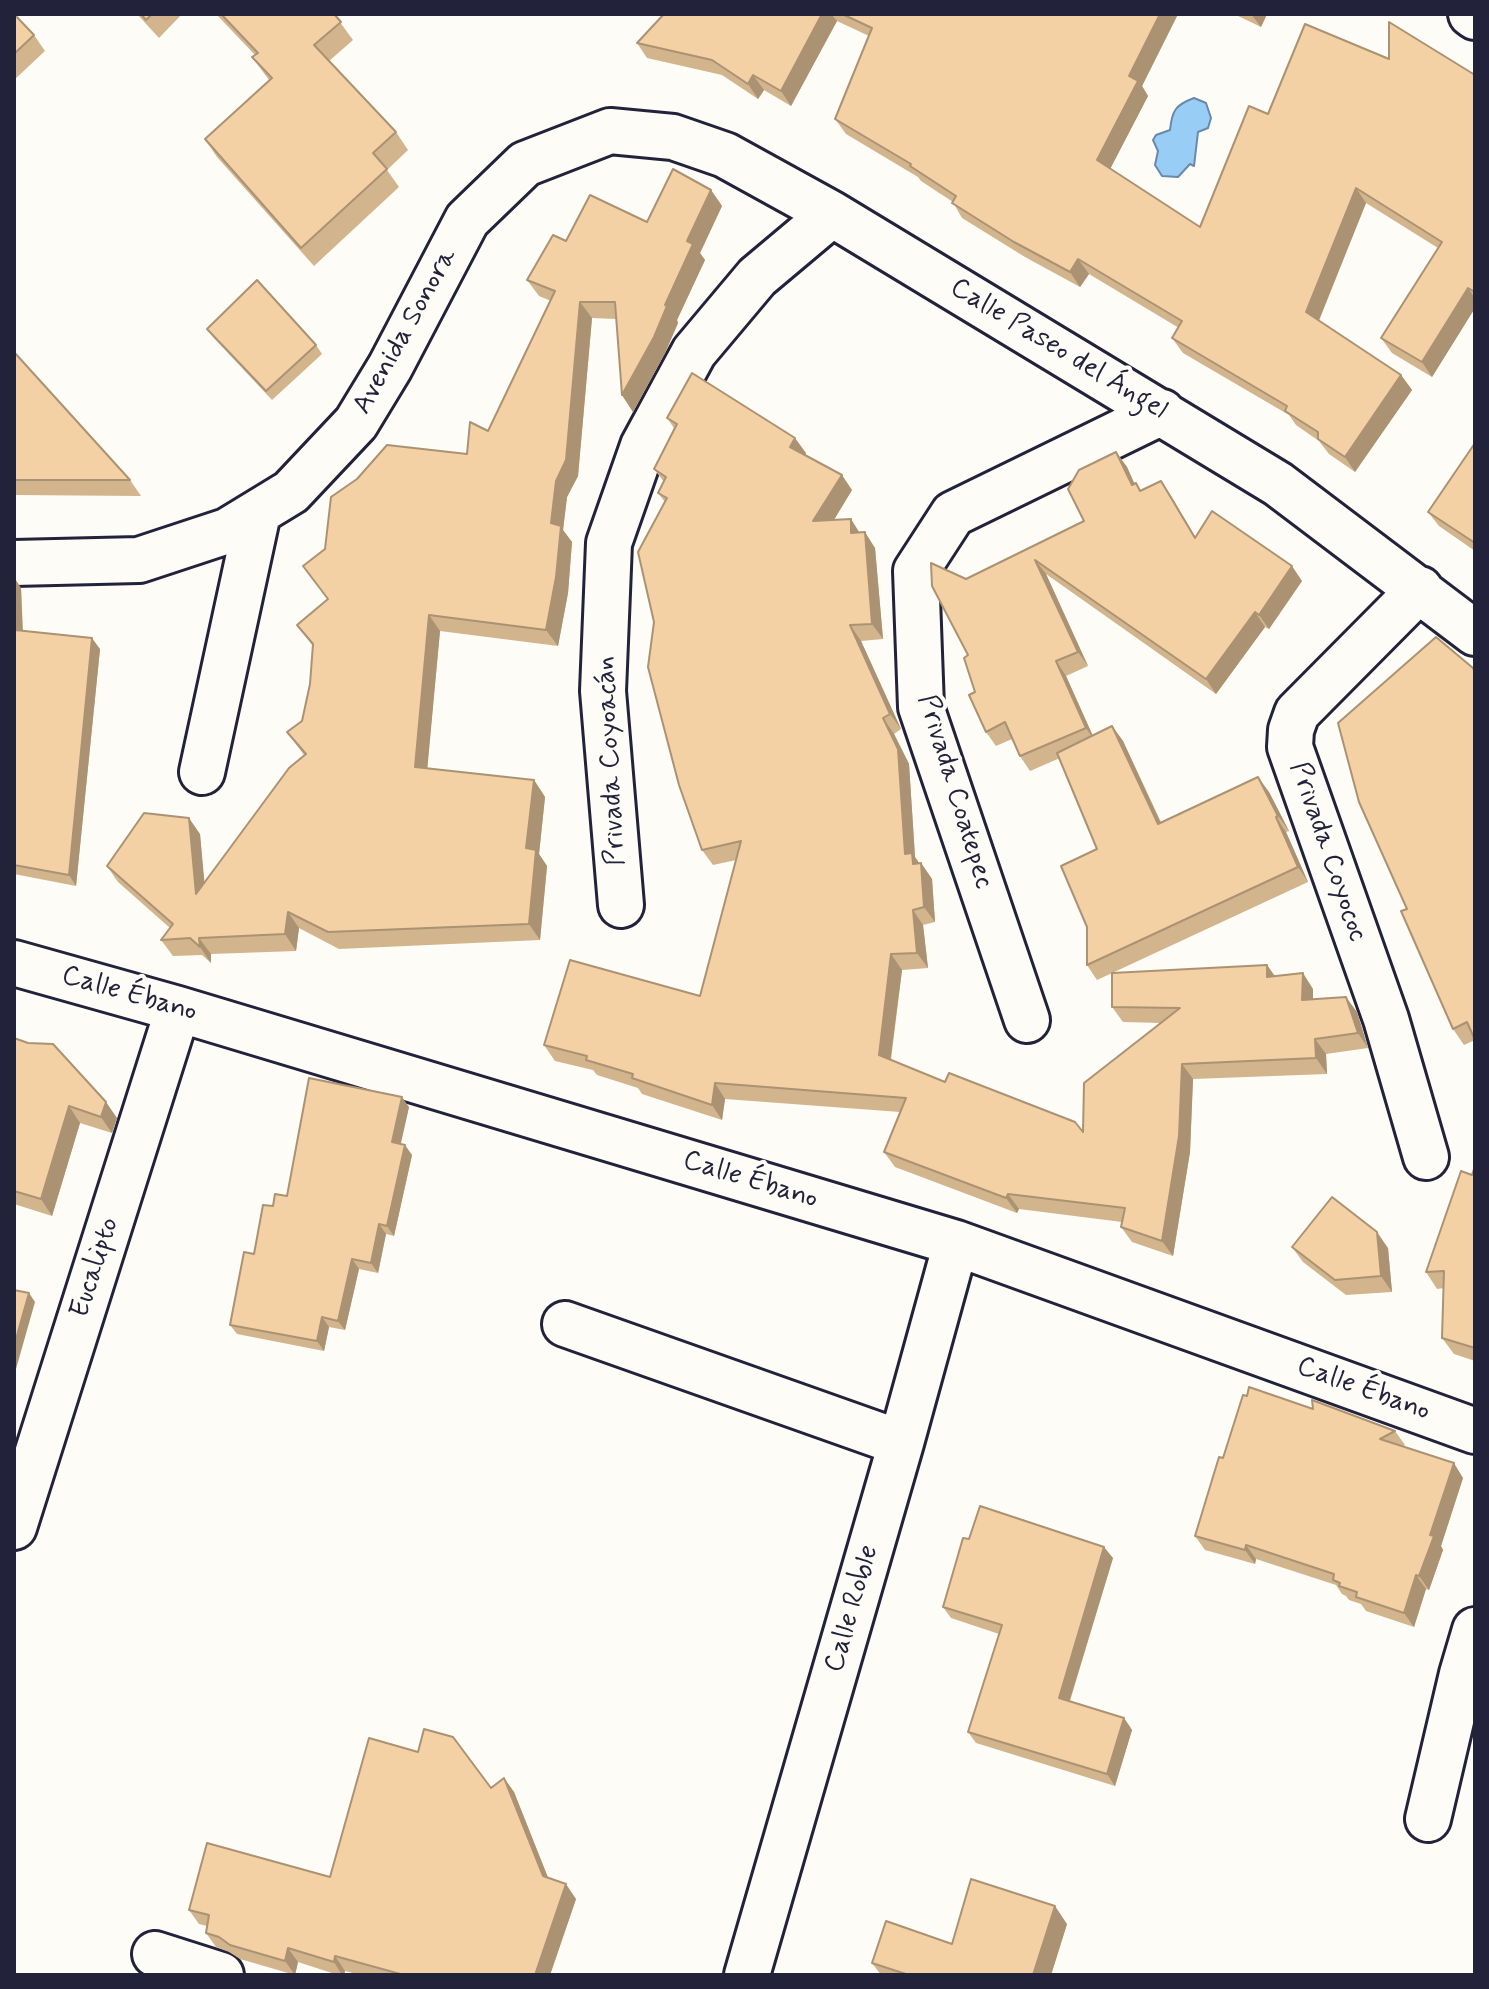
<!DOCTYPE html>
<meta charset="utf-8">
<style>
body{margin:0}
#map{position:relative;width:1489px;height:1989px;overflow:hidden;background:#fdfcf7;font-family:Mynerve,sans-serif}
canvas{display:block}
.frame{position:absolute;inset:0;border:16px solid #22223b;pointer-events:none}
</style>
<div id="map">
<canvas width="1489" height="1989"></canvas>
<div class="frame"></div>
</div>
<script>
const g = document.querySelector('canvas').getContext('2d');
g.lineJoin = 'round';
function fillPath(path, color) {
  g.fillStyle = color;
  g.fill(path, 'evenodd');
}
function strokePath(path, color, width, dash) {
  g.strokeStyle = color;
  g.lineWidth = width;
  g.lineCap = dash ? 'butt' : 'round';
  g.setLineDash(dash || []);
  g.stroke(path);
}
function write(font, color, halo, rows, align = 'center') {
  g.font = font + ' Mynerve,sans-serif';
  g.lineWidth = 8;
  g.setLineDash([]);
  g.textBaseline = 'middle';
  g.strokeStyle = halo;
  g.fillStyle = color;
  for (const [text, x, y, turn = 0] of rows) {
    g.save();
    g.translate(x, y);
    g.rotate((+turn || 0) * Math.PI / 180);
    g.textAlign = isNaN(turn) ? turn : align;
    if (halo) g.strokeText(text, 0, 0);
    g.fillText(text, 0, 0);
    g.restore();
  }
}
const water = new Path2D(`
 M1194,98l12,5 5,15 -3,10 -10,4 -4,34 -4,-2 -12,13 -16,-1 -7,-11 3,-14 -5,-11 3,-5 14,-5c2,-19 5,-25 24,-32z`);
const minor = new Path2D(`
 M1471,14l4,3
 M14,563l125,-3 88,-29 64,-39 65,-69 34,-56 77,-147 58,-56 85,-33 63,6 52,18 107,59 446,270 197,149
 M1420,589l-123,124 -6,17 -1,17 96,272 40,138
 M202,772l56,-259
 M621,905l-18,-214 6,-148 34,-97 51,-94 63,-75 75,-63
 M14,963l164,46 778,234 519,188
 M1027,1020l-106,-313 -5,-136 37,-57 209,-102
 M565,1324l336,119
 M14,1527l164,-518
 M1428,1819l34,-145 13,-44
 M155,1954l66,21
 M747,1975l154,-532 55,-200`);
const wall = new Path2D(`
 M14,14l20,21 11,16 -31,29z
 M137,14h45l-23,24z
 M216,14h118l19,26 -24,21 67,71 12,18 -21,20 12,17 -85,79 -97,-109 -12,-18 64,-59 -17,-23 3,-2z
 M664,14h514l-36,72 6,10 -38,73 90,58 68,-113 121,-55 86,16v233l-43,69 -40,-24 -11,-15 57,-90 -72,-45 -47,118 82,54 11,15 -57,82 -26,-18 -10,-13 -23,-16 -7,-10 -106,-62 -11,-15 7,-10 -90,-54 -9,13 -55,-30 -63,-39 -9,-16 -32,-21 -3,-4 -72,-43 -11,-15 34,-83 -32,-15 -46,85 -27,-16 -6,9 -36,-24 -75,-17 -10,-15z
 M1234,14h33l-6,13z
 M711,190l11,16 -22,47 5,7 -28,60 1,3 -13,30 -32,59 -11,-17 -6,-76 -24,-1 -14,158 -11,21 -4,33 9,12 -4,51 -10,53 -118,-15 -13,137 107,12 11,17 -6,57 8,12 -7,74 -201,9 -40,-21 -3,23 -85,3v9l-9,-8 -29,1 -12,-16 9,-12 -52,-46 -11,-16 93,-32 4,48 100,-127 -17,-23 15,-11 8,-37 3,-38 -16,-21 30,-26 161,-168 63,-130 -12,-5 -12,-16 39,-39 81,-19z
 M207,329l109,16 6,9 -50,46 -59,-63z
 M14,352l116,128 11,16 -127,-1z
 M667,418l139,35 -1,2 47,35 -18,30 26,13 15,15 8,91 -22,2 40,88 -7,5 15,30 6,93 4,6h2l11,16 3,43 -12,3 5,43 -26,2 -11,90 54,22 138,50 78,-109 -38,-1 -11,-15 155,-42 8,11 38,13v10l44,13 11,36 -42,6 1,20 -134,5 -3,73 -17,104 -41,-14 -11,-15 1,-5 -103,-13 -2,4 -122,-46 -11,-15 16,-40 -175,-13 -3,21 -80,-26 -4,-6 -41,-13 -4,-5 -38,-9 -11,-16 156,-49 36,-136 -23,5 -11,-15 -48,-228 11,-120 -7,-9 6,-11 -10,-13 20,-41z
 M1475,443v108l-36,-25 -11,-14z
 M1116,452l11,15 7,17 2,-1 5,8 30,5 24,41 107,44 -33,48 -4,-2 -49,67 -170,-120 42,92 -22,10 27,60 19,-10 11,15 38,81 108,-30 20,39 -3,1 22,50 -211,98 -10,-15 10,-116 -37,-91 -30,13 -10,-15 -8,-17 -16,7 -10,-14 -18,-77 -2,-76 118,-58z
 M21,588l2,43 77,18 -24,237 -62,-12z
 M1473,668l2,3v369l-11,5 -11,-16 -46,-120z
 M14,1038l103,80 -5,15 -32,-10 -28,93 -38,-12z
 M409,1107l-9,37 12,11 -18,81 -8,-2 -8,39 -19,-4 -14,61 -16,-3 -5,24 -87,-17 -7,-9 24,-71 19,-48z
 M1475,1166v195l-21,-7 -12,-16 2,-50 -7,1 -11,-17 46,-97z
 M1292,1247l96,1 4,44 -46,3 -43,-33z
 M1395,1431l10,14 -3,2 61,31 -22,68 2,4 -14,40 -3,-1 -12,38 -48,-16 -5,-7 -12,-4 -3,-4 -4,-2 -6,-9 -80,-26 -1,5 -50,-14 -10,-14 28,-78z
 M969,1539l144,19 -43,143 54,17 8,12 -17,56 -139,-43 -8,-11 31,-98 -48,-16 -8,-11z
 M504,1778l10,14 34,86 28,21 -26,76h-189l-16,-4 -1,4h-6l-40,-13 -3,13 -55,-16 -11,-7 -13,-5 -10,-14 1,-7 -8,-2 -10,-14 141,-33 161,-89z
 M1067,1924l-16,51h-170l-9,-12 80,-19z`);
const shadedWall = new Path2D(`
 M822,14h9l6,7 -46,85 -10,-15z
 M1160,14h18l-36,72 6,10 -41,79 -10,-15 32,-84z
 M1251,14h16l-6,13z
 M753,75l11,15 -6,9 -10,-15z
 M1356,188l10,15 -50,124 -10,-15z
 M711,190l11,16 -22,47 5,7 -28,60 1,3 -13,30 -32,59 -11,-17 43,-90 22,-64z
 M1078,259l11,15 -9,13 -10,-15z
 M1468,288l7,10v10l-43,69 -10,-15z
 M580,302l12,16 -14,158 -11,21 -4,33 9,12 -4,51 -10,53 -12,-16 5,-107z
 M1401,375l11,15 -57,82 -10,-15z
 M795,438l11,15 -5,9 -11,-15z
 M1116,452l11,15 15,33 -10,-15z
 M842,475l10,15 -28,46 -11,-15z
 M1161,481l10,15 34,57 -10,-15z
 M851,519l10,16 -10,-2z
 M865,532l10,16 8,91 -11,-15z
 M1035,560l11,14 42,92 -10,-14z
 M1292,566l10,15 -33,48 -10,-14z
 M14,577l7,11 2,53 -8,-11z
 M1255,612l10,15 -49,67 -10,-15z
 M429,615l11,16 -14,152 -11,-16z
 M850,625l11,16 40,88 -11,-15z
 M92,638l8,11 -24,237 -7,-11z
 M1056,661l10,15 30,67 -10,-15z
 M883,718l11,16 15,30 6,93 7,10 -1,-4 11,16 3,43 -11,-15 -19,-53z
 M1112,726l11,15 45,98 -10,-15z
 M1258,777l11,15 20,39 -11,-15z
 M534,780l11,17 -6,57 8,12 -7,74 -11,-16 -3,-76z
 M1276,817l10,15 22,50 -10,-15z
 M189,818l11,16 7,76 -11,-16z
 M913,910l10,15 5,43 -11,-15z
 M288,912l11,16 -3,23 -11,-17z
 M199,938l12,16v9l-11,-16z
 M891,954l11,16 -13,100 -10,-15z
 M1267,965l10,15 -10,-3z
 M1303,973l10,16v26l-11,-15z
 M1346,997l11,15 11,36 -10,-15z
 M1315,1039l11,15 1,20 -11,-16z
 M1182,1064l11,15 -3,73 -17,104 -11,-15z
 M715,1083l10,16 -3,21 -10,-15z
 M402,1097l7,10 -10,45 -7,-10z
 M106,1102l11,16 -5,15 -11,-16z
 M69,1106l11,17 -28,93 -11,-17z
 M405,1145l7,10 -18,81 -7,-10z
 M1008,1194l11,15 -2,4 -11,-15z
 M379,1224l7,10 -8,39 -7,-10z
 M1377,1232l11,16 4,44 -11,-16z
 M352,1259l7,10 -14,61 -7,-9z
 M29,1293l6,9 -21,74v-30z
 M322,1317l7,10 -5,24 -7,-10z
 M1454,1463l9,15 -22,68 2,4 -14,40 -10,-14 11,-41z
 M1246,1545l10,14 -1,5 -10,-14z
 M1104,1547l9,11 -46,151 -8,-11z
 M1416,1575l10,14 -12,38 -10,-14z
 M1124,1718l8,12 -17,56 -8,-12z
 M504,1778l10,14 39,98 -10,-14z
 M566,1884l10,15 -26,76h-15z
 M1055,1906l12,18 -16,51h-18z
 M288,1948l10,14 -3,13 -10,-14z
 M335,1956l10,15 -1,4h-2l-8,-13z`);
const building = new Path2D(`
 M14,14l20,21 -20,19z
 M141,14h11l-6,6z
 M221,14h113l7,8 -27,23 82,87 -23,21 14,16 -86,79 -96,-109 67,-61 -20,-21 6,-4z
 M664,14h158l-41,77 -28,-16 -5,9 -36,-24 -75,-17z
 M842,14h318l-31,62 9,5 -41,79 103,67 49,-121 19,8 37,-90 84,35v-37l86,53v217l-7,-4 -46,74 -41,-24 61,-96 -86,-54 -50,124 95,63 -56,82 -27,-18v-7l-33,-21 2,-5 -115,-68 10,-17 -104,-62 -8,13 -56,-30 -62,-39 4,-7 -46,-30 1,-2 -76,-45 37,-91z
 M673,169l38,21 -24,51 6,3 -28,61 2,1 -13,31 -32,58 -7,-93h-35l-14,158 -10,21 -5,42 10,3 -5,51 -10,53 -117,-15 -14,152 119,13 -8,68 10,2 -7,74 -201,8 -40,-20 -3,22 -86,4 1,9 -10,-9 -29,2 12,-16 -66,-58 37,-53 45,5 7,76 93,-126 17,-14 -19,-22 15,-11 8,-37 3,-40 -16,-19 31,-26 -25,-33 22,-17 6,-52 26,-18 30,-34 80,9 3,-32 18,9 67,-140 -28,-11 26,-45 13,6 24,-46 57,27z
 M257,280l59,65 -50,46 -59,-62z
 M14,352l116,128h-116z
 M692,373l103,65 -5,9 52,28 -29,46 38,-2v14l14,-1 7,92 -22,1 40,89 -7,4 15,31 7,105 7,-1 1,11 8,-1 3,44 -11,3 4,43 -26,1 -12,101 66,27 4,-9 126,49 8,10 1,-49 96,-75 -68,-1v-34l155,-8v12l36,-4 -1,27 44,-3 12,36 -43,6 1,19 -134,6 -3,72 -17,105 -41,-14 4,-19 -117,-14 -2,4 -122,-46 22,-54 -191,-15 -3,22 -80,-27 1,-4 -47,-14 1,-4 -43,-11 26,-85 130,36 41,-155 -39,9 -23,-65 -31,-118 6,-45 -16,-70 29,-54 -9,-5 8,-16 -12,-8 23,-45 -10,-6z
 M1475,443v100l-47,-31z
 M1116,452l16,33 4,-2 4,8 21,-10 34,57 17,-27 80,55 -33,49 -4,-3 -49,67 -171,-119 43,92 -22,9 30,67 -66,28 -15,-34 -19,10 -17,-37 6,-3 -11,-34 4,-3 -36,-69 -1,-23 35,16 118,-58 -16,-32 11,-19z
 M14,588l1,42 77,8 -23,237 -55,-10z
 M1436,637l37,31 2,5v367l-8,-18 -14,7 -52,-118 6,-2 -48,-107 -21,-79z
 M1112,726l46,98 100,-47 20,39 -2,1 22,50 -211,98v-38l-26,-61 36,-17 -40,-96z
 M14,1038l14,5 25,1 53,58 -5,15 -32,-11 -28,93 -27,-8z
 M309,1078l93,19 -10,45 13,3 -18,81 -8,-2 -8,39 -19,-4 -14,62 -16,-4 -5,24 -87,-16 14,-73 10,2 9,-49 10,1 2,-12 12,2z
 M1475,1166v182l-33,-10 2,-67 -18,1 35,-101 11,4z
 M1332,1197l45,35 4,44 -46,4 -43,-33z
 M14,1290l15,3 -15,53z
 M1249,1387l64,22 -1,-9 83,31 -15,8 74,24 -24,72 4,1 -15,40 -3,-1 -12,38 -48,-16 1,-5 -18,-6 1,-3 -7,-3 1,-6 -88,-29 -1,5 -50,-14 24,-79 4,1 20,-63 4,1z
 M980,1506l124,41 -45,151 65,20 -17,56 -139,-42 34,-107 -59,-18 20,-69 6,1z
 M424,1729l29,8 38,51 13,-10 39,98 23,8 -31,91h-131l-69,-19 -1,6 -46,-14 -3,13 -55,-16 -11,-8 -13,-4 3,-18 -20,-5 18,-67 123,34 39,-139 49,14z
 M971,1879l84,27 -22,69h-124l-37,-12 14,-42 66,23z`);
const streetNames = [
 ["Avenida Sonora",406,332,-61],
 ["Calle Paseo del Ángel",1058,350,31],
 ["Privada Coyoacán",612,761,-93],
 ["Privada Coatepec",954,792,73],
 ["Privada Coyococ",1327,852,71],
 ["Calle Ébano",129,995,16],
 ["Calle Ébano",750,1181,17],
 ["Eucalipto",96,1268,-72],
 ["Calle Ébano",1363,1390,20],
 ["Calle Roble",853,1609,-74]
];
fillPath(water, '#98cdf6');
strokePath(water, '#6989ab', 2);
strokePath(minor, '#22223b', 50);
strokePath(minor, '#fdfcf7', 44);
fillPath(wall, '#d2b48d');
fillPath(shadedWall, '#ab9273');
fillPath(building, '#f4d1a4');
strokePath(building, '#ab9273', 2);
write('28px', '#22223b', '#fdfcf7', streetNames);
</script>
